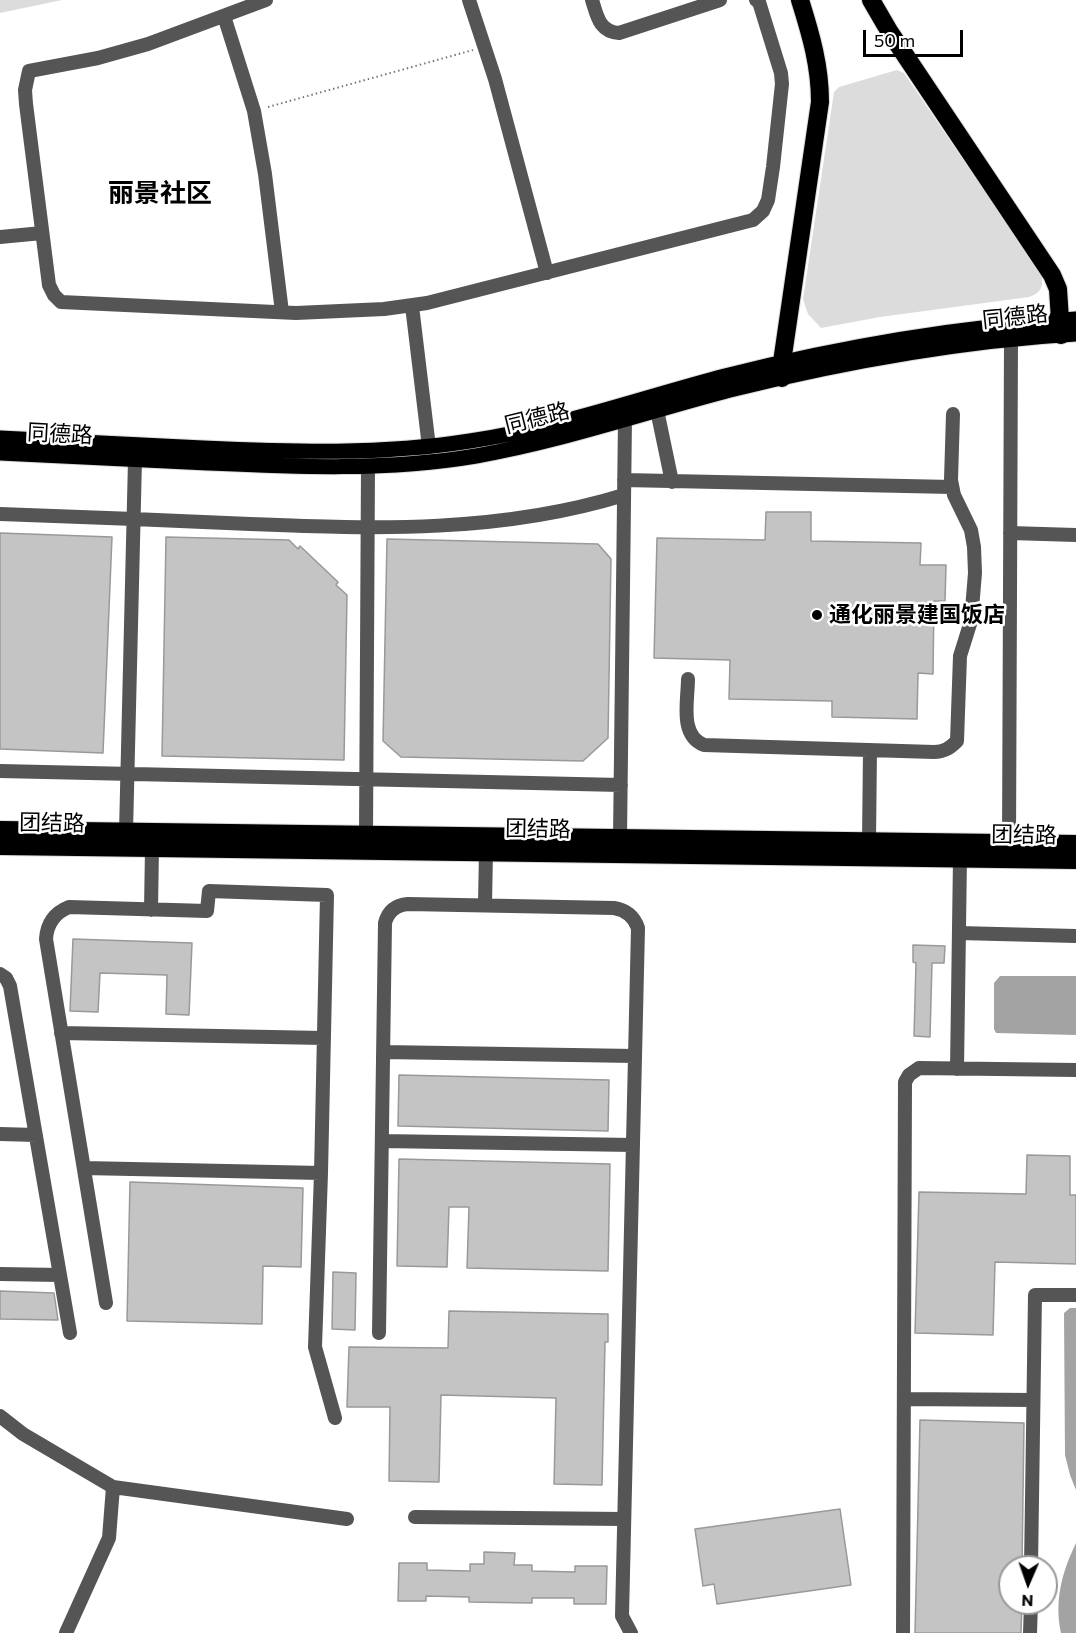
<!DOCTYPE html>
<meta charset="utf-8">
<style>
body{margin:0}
#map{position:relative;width:1076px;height:1633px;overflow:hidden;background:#fff;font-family:Commissioner,sans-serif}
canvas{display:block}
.north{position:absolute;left:998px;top:1555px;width:60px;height:60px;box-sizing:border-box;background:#fff;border:2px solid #999;border-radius:50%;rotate:182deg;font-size:16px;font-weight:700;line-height:24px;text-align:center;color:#000}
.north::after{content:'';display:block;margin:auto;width:21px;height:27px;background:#000;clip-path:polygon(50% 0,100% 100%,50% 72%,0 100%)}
.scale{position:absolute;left:863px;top:30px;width:100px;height:27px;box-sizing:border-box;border:3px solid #000;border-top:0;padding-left:8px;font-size:18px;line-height:21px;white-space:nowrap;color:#000;-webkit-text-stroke:4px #fff;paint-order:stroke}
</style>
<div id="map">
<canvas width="1076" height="1633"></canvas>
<div class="north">N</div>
<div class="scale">50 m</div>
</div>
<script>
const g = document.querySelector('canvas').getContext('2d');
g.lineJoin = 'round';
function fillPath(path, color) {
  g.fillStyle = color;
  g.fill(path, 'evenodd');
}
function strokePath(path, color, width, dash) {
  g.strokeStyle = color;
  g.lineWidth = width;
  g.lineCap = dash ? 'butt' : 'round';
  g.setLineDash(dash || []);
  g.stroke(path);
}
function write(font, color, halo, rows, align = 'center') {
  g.font = font + ' Commissioner,"Noto Sans SC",sans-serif';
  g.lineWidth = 5;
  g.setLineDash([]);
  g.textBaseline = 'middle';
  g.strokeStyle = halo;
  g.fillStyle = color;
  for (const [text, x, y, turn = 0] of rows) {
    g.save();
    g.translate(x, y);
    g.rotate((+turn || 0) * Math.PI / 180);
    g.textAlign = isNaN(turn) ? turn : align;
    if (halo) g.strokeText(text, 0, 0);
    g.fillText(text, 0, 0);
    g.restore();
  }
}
const green = new Path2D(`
 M0,0h62l-62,13z
 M897,70l7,3 68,100 66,89c4,16 10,29 -9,35l-149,20 -59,11 -13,-14 -5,-15 31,-207 5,-5z`);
const water = new Path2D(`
 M1000,976h76v59l-80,-2 -2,-4v-46z
 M1070,1308h6v182l-6,-15 -5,-20 -1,-142z
 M1076,1543v90h-15c-7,-32 1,-61 15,-90z`);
const building = new Path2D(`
 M766,512h45v29l110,2 -1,22h26l-1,36h-11l-1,73 -15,-1 -1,46 -85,-2v-16l-103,-2 1,-39 -76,-2 3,-120 108,2z
 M0,533l112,4 -9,216 -103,-4z
 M166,537l123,3 9,9 2,-3 38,36 -2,3 11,10 -3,165 -182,-4z
 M387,539l211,5 13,15 -3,179 -25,23 -182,-4 -18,-16z
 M73,939l119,4 -3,72 -23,-1 1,-39 -67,-2 -2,39 -28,-1z
 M913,945l32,1 -1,17h-12l-2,74 -16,-1 2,-73 -3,-1z
 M399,1075l210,5 -1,51 -210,-5z
 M1027,1155l43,1v39h6v69l-81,-2 -2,73 -78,-2 4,-141 107,2z
 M399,1159l211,5 -2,107 -141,-3 2,-61h-20l-2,60 -50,-1z
 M130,1182l173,6 -2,79 -38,-1 -1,58 -135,-3z
 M333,1272l23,1 -1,57 -23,-1z
 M0,1291l54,2 4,27 -58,-1z
 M449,1311l159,3v28h-3l-3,143 -48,-1 2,-86 -115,-3 -2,87 -50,-1 1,-74h-43l2,-60 99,1z
 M920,1420l104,3 -2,144h-12v36h12l-1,30h-106z
 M840,1509l11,76 -134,19 -3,-20 -11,2 -8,-57z
 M484,1552l31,1 -1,12h18v6l43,1v-6h32l-1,38h-32v-6h-42v5l-63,-1v-5l-43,-1v5h-28l1,-38h28v7l43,1v-7h14z`);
const path = new Path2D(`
 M268,107l205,-57`);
const minor = new Path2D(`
 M266,0l-118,44 -50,14 -69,13 -4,19 1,14 23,181 5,10 7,7 235,11 88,-4 43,-6 326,-83 10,-9 5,-11 5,-33 9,-83 -1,-11 -22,-71 -3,-2
 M469,0l26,79 52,194
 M592,0c5,15 7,32 27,33l101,-33
 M224,16l30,95 11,63 17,138
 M0,237l42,-4
 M412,306l17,141
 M657,410l15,72
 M624,480l328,7
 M0,514c83,3 167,6 250,10 127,5 251,9 374,-29
 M1010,533l66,2
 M688,679c0,22 -9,56 16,66l230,7c10,0 16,-4 23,-11l3,-85 11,-35 4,-48 -1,-26 -3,-17 -17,-35 -3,-15 2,-66
 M0,771l621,14
 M126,832l9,-372
 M366,835l2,-368
 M620,838l5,-419
 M869,841l1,-91
 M1009,843l2,-504
 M485,904l1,-52
 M151,910l1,-62
 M959,933l117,3
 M0,974l6,4 4,8 60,347
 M61,1033l263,5
 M383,1052l252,4
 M957,1069l3,-211
 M0,1134l36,1
 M382,1141l251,4
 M84,1168l237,5
 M0,1274l60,1
 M106,1303l-60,-364c1,-15 8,-26 23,-32l138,4 2,-20 118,4 -6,278 -6,174 20,71
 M379,1333l6,-410c3,-12 11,-18 23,-19l206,4c12,2 20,8 24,20l-16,688 9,17
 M904,1399l129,1
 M0,1416l23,18 90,53 234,32
 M415,1517l209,2
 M1031,1567l4,-272h41
 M66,1633l43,-95 4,-51
 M903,1633l2,-551 4,-7 10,-7 157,2
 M1030,1633l1,-30`);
const major = new Path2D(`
 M0,438c68,3 135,7 203,10 90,4 178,7 267,-7 87,-13 171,-43 255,-65 115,-29 233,-49 351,-57
 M0,453c69,3 139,7 208,10 90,4 179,8 268,-7 86,-15 170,-44 254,-66 113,-28 229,-49 346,-56`);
const highway = new Path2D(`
 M871,0l18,31 163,244 6,14 3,46
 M782,378v-16l38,-260c0,-36 -9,-67 -20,-102
 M0,830l1076,14
 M0,846l1076,14`);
const markers = [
 [817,615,6,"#000"]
];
const streetNames = [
 ["同德路",1015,317,-6],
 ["同德路",537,418,-14],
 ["同德路",60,434,3],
 ["团结路",52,823,1],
 ["团结路",538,829,1],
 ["团结路",1024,835,1]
];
const poiNames = [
 ["通化丽景建国饭店",829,615]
];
const quarterNames = [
 ["丽景社区",160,193]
];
fillPath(green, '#dcdcdc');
fillPath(water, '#a3a3a3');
fillPath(building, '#c4c4c4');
strokePath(building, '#999', 1.5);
strokePath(major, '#dbdbdb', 17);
strokePath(highway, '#dbdbdb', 20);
strokePath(path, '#777', 2, [1.5, 3]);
strokePath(minor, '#555', 14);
strokePath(major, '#000', 15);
strokePath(highway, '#000', 18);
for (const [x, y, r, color] of markers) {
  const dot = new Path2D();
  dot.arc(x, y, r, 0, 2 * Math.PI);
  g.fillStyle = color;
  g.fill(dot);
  strokePath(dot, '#fff', 2);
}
write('22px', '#000', '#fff', streetNames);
write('bold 22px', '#000', '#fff', poiNames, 'left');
write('bold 26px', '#000', '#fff', quarterNames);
</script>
